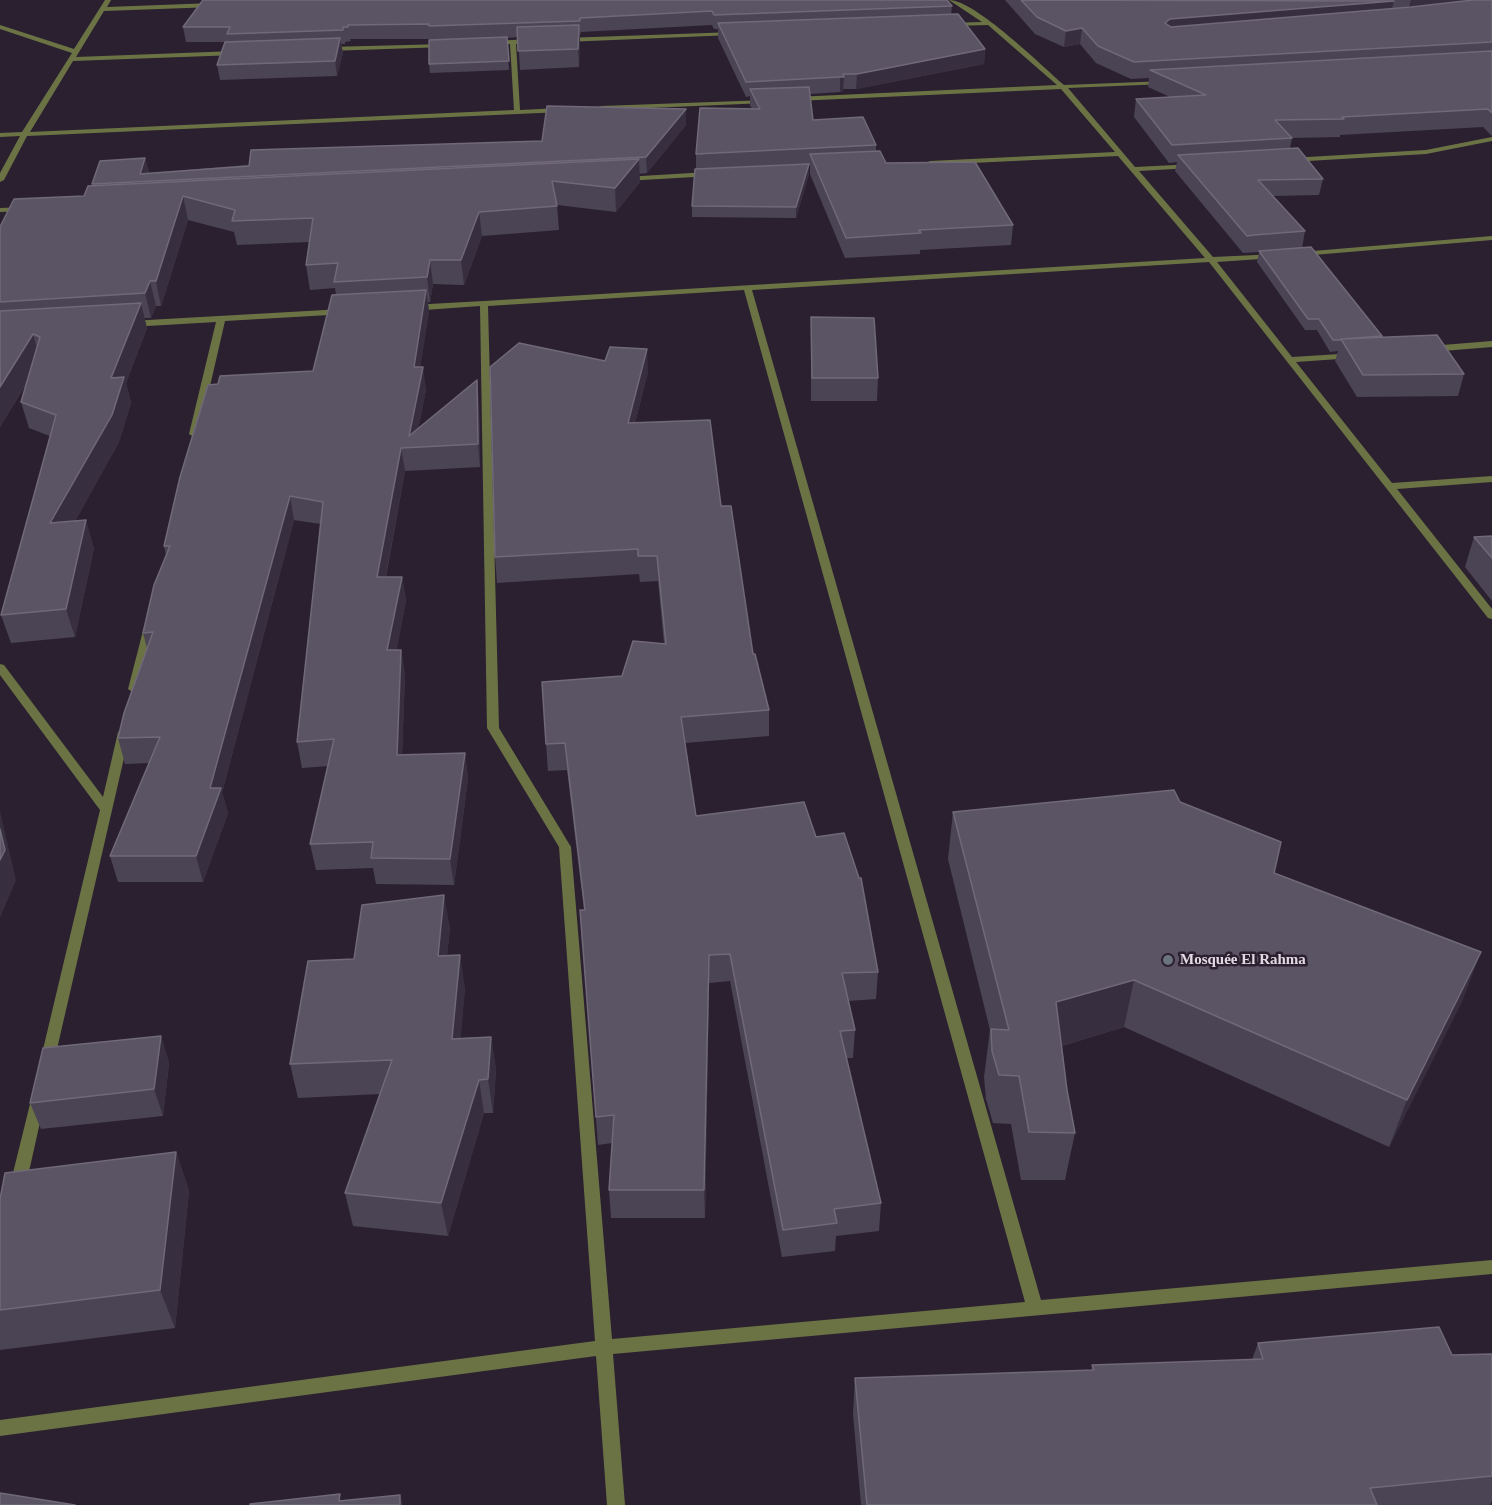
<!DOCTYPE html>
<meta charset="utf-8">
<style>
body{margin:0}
canvas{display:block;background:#2b202f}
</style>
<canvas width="1492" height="1505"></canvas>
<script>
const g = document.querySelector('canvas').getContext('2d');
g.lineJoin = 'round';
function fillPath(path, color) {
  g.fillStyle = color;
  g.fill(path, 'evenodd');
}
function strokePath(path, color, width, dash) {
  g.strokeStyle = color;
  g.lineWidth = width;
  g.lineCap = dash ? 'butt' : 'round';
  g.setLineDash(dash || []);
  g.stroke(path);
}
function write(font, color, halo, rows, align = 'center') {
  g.font = font + ' Georgia,serif';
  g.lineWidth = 5;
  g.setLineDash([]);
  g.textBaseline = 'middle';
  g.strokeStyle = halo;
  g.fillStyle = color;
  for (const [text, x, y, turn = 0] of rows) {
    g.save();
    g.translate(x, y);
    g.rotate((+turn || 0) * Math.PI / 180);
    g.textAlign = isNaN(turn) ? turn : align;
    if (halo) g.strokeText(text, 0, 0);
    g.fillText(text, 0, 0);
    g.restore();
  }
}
const minor = new Path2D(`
 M105,0h6l-4,7 107,-4 3,2 -3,2 -110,4 -28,46 160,-6 3,2 -3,2 -163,6 -43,71 484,-22 -4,-66 -17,1 -3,-2 3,-2 39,-2 2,3 -18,2 4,66 42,-2 3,2 -3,2 -535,24 -23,44 -4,2v-9l20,-37 -20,1v-4l22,-1 50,-79 -72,-24v-4l74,24z
 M949,0c26,0 93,66 115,85l103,-4 1,1 -3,2 -97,4 67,79 60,-3 1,2 -4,2 -53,3 74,86 65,-3 1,2 -4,2 -58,4 75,95 64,-4 1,2 -4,3 -57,4 96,121 100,-7v6l-95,7 95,120v10l-4,-1 -279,-356 -457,28 289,1010 451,-40v14l-879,80 12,151h-18l-11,-149 -596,80v-16l595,-79 -36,-494 -72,-119 -7,-422 -69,5 -4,-3 4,-3 73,-4 721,-43 -87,-102 -188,9 -4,-2 4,-2 185,-9 -54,-63 -266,12 -3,-2 3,-2 262,-12 -69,-60 -39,1 2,-3 31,-1zM744,290l281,1012 -413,37 -41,-492 -72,-119 -11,-422z
 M735,32l-2,3 -168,7 -3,-2 3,-2z
 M447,44l-2,3 -117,4 -3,-2 3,-2z
 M768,100v2l-2,1 -165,7 -3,-2 3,-2z
 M1492,137v4l-66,13 -135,8 -4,-2 4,-2 135,-8z
 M709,172h3v4l-88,5 -4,-2 4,-2z
 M26,207v4h-3l-23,1v-4z
 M1492,236v4l-191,16 -4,-2 4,-2z
 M343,309l3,1v4l-121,7 -26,113 -5,3 -5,-3 27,-112 -86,5 -4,-3 4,-3z
 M1492,341v6l-62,5 -4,-3 4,-3z
 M149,624l5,3 -14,62 -6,4 -6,-4 16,-62z
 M0,664l4,1 99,132 15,-65 6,-4 6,4 -76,330 -2,4 -5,2 -5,-2 -2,-4 60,-252 -100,-135z
 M38,1094l5,2 2,4 -19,85 -3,5 -5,1 -5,-1 -3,-5 21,-85 2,-4z`);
const wall = new Path2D(`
 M203,0l749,6 -1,9 34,34 -1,15 -128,25h-13v3h-3l-30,2 3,26 63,25v6l10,12 127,62 -2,20 -91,5v4l-75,4 -35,-84v-9h-1v9l-13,44 -104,-1v-11l4,-37v-15l56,-45 -2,-4v-9l-4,1 -28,-59v-9h-4l-2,-4 -131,7 -1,3 -1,32 -59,3 -2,-33 -11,1 2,32 -79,3 -1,-9 1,-25h-80l1,2 -6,1v2h-4l2,9 -6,23 -117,4 -3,-15 12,-23h-43l-3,-15z
 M1005,0h487v136l-9,-9 -143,8v2l-48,1 -2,10 33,31 -4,16 -46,1 32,35 -3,17 80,89 82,37 -6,22 -101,1 -22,-36 3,-10 -8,1 -13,-22h-12l-48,-68 2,-10 -16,1 -68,-82 2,-9 -8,1 -35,-46 2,-18 34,-2 -22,-10 1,-9 -18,1 -35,-16 -16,-19 -16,3 -29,-13z
 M686,125l-39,48 -8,1 1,8 -24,30 -59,-7 2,25 -77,6 -18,49 -31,-1 -3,18h-2l1,9 -9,56 6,23 -8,39 61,-27 1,65 -75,4 -19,106h16l4,24 -10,49h5l4,25 -3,80 63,-2 3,26 -14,106 -78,-1 -3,-16 -57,2 -6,-26 18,-78 -26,2 -5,-26 23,-218 -26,-4 -72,273 6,20 -25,69h-85l-8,-26 39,-93 -24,1 -7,-26 29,-90 -4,-15 23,-78 -2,-9 54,-162 95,-13 23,-76 -1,-7 -25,2 -4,-25 3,-23 -72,3 -3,-13 -46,-12 -27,86h-5l-5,12h-7l3,10 -21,55 5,20 -12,39 -44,79 19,27 -19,89 -64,6 -10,-28 49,-179 -21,-8 -8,-26 5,-18 -26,43v-200l84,-31 9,-10 -1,-2 53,-26 4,15 393,-32z
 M811,317l67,61 -1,23h-66z
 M648,372l-13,51 86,83 32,148 16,56v26l-84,7 11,73 120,21 62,135 -2,27 -28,2 7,29 -2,28h-7l35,145 -2,28 -43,5 -1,15 -53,6 -52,-276 -21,2 -4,235h-94l-2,-28 3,-47 -14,2 -18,-235h4l-17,-140 -19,1 -2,-27 76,-68 42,-32 -6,-63 -18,1 -1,-8 -142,9 -2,-26z
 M1492,536v65l-27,-34 9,-30z
 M1180,802l94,71 189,126 -74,148 -265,-120 -62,19 5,44 8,43 -10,47h-44l-10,-56 -18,-1 -7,-24 -2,-22 6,-47 -42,-171 5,-47z
 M450,928l-3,27 18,33 -5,50 31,-1 5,33 -3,43h-9l-36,123 -95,-10 -8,-33 35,-99 -82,4 -8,-34 64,-105z
 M161,1036l8,27 -6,53 -122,13 -11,-26z
 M176,1152l13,39 -14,137 -175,22v-40z
 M1258,1343l194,12 40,-1v147l-2,4h-629l-8,-91 2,-36 236,-7 1,-6 160,-5z`);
const shadedWall = new Path2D(`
 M1411,0h81l-85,15z
 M1394,1l-4,15 -227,24 2,-17 5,-4z
 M579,25l1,18 -1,24 -1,-18z
 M1082,28l-2,16 -16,3 2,-16z
 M340,38l3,15 -6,23 -2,-15z
 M985,49l-1,15 -128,25 1,-15z
 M840,77h4l-1,15h-3z
 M686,109v16l-39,48 -1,-16z
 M145,158l4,17 -9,-1z
 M639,159l1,23 -24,30 -1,-24z
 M809,164v10l-13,44v-11z
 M183,196l5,24 -27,86 -5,-25z
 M479,212l3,24 -18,49 -3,-25z
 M430,260l3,24 -3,18 -3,-25z
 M150,281l6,25 -5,12 -6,-25z
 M426,290l3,21 -12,79 -3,-23z
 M141,303l6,25 -21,55 5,20 -12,39 -60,109 -9,-28z
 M33,334l7,26 -40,67v-40z
 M647,349l1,23 -19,75 -1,-24z
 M423,367l3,23 -11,57 -6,-11z
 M477,380l2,22 1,65 -2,-23z
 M401,448l4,23 -24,130 -4,-24z
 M290,496l4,24 -72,273 6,20 -25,69 -7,-26 14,-68z
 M86,520l8,28 -19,89 -9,-28z
 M402,577l4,24 -14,74 -5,-25z
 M401,650l4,25 -4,105 -4,-25z
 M465,753l3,26 -14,106 -4,-26z
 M0,811l16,69 -16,38z
 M444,895l6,33 -7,61 -5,-33z
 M1481,952l-18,47 -74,148 18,-47z
 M460,955l5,33 -7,84 -6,-33z
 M709,955v28l-4,235 -1,-28z
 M1134,980l-10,47 -76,23 8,-48z
 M161,1036l8,27 -6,53 -9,-27z
 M491,1037l5,33 -3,43 -5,-34z
 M479,1080l5,33 -36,123 -7,-33z
 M176,1152l13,39 -14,137 -15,-38z
 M400,1495l3,10h-3z`);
const building = new Path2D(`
 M203,0h744l5,6 -238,9 -2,-4 -132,7v3l-151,5v-2l-81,1v2h-5v3l-116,4 3,-7h-47z
 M1021,0l373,1 -224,18 -5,4 6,4 240,-20 62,-7h19v42l-358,20 -36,-16 -16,-18 -16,3 -29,-14z
 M958,14l27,35 -128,25h-14l1,3h-4l-94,5 -28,-59z
 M579,25l-1,24 -60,2 -1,-24z
 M507,37l2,24 -80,3v-24z
 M340,38l-5,23 -118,4 8,-23z
 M1492,51v62l-4,-4 -146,8 2,2 -69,1 17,18 -120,7 -36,-46 70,-4 -56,-25z
 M809,87l4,33 50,-3 13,28 -180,9 4,-46 60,1 -10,-20z
 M547,106l139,3 -40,48 -554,27 8,-23 45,-3 -5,16 109,-8 2,-16 291,-9z
 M1298,148l25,31 -65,1 47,51 -51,4 -7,1 -69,-81z
 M880,151l6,12 89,-1 38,63 -94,5 2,3 -75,5 -36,-84z
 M639,159l-24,29 -63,-7 5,25 -78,6 -18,48h-31l-3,17 -93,5 4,-19 -32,2 7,-47 -81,3 3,-11 -52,-14 -27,85h-6l-5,12 -145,9v-75l14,-28 70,-3 4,-10z
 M809,164l-13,43 -104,-1 3,-37z
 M1311,247l71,89 -41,3v1h-8l-14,-21h-11l-49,-68z
 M426,290l-12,77h9l-14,69 68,-56 1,64 -77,4 -24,129h25l-15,73h14l-4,105 68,-2 -15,106 -79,-1 2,-16 -63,2 24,-105 -37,3 26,-240 -33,-6 -80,292h11l-25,68h-86l50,-119 -42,1 6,-25 29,-81 -10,1 11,-48 16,-39h-6l16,-69 28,-92 10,-1 2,-8 93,-5 19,-76z
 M141,303l-30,75 13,-1 -12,38 -62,108 36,-3 -20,89 -65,6 55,-200 -35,-13 19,-65 -7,-3 -33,53v-76z
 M811,317l63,1 4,60h-66z
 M1437,335l27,39 -101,1 -22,-36z
 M519,343l86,18 5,-14 37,2 -19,74 82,-3 11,86h10l22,148h2l14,56 -88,7 15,99 108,-14 12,35 28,-4 15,45h2l17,94 -36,1 13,57 -15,1 41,172 -47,6 3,14 -54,7 -53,-276 -21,1 -5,235h-95l5,-75 -18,2 -16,-207h5l-20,-167 -19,1 -4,-62 80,-6 11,-35 33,3 -9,-88h-19v-7l-143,8 -5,-190z
 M1492,536v22l-18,-21z
 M1174,790l6,12 101,40 -7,31 207,79 -74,148 -273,-120 -78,22 11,88 8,43 -46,-1 -10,-56 -20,-1 -7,-24 -1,-22 18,1 -56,-218z
 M0,829l5,21 -5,10z
 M444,895l-6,61 22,-1 -8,84 39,-2 -3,42 -9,1 -38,123 -96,-10 47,-133 -102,4 18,-103 46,-2 8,-54z
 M161,1036l-7,53 -124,14 13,-55z
 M176,1152l-16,138 -160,20v-111l5,-26z
 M1439,1327l13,28 40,-1v122l-122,12 7,17h-510l-12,-127 239,-8 -2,-5 171,-6 -5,-16z
 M0,1493l75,12h-75z
 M340,1494l-1,7 61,-6v10h-150v-1z`);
const markers = [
 [1168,960,6,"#6b7280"]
];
const poiNames = [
 ["Mosquée El Rahma",1180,960]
];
fillPath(minor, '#6b7345');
fillPath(wall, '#4a4455');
fillPath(shadedWall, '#372f3f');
fillPath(building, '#5b5464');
strokePath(building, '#706978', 1.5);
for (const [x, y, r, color] of markers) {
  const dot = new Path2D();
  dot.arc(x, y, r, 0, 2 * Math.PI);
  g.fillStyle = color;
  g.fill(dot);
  strokePath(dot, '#2b202f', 2);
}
write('bold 15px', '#e1dae4', '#2b202f', poiNames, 'left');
</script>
